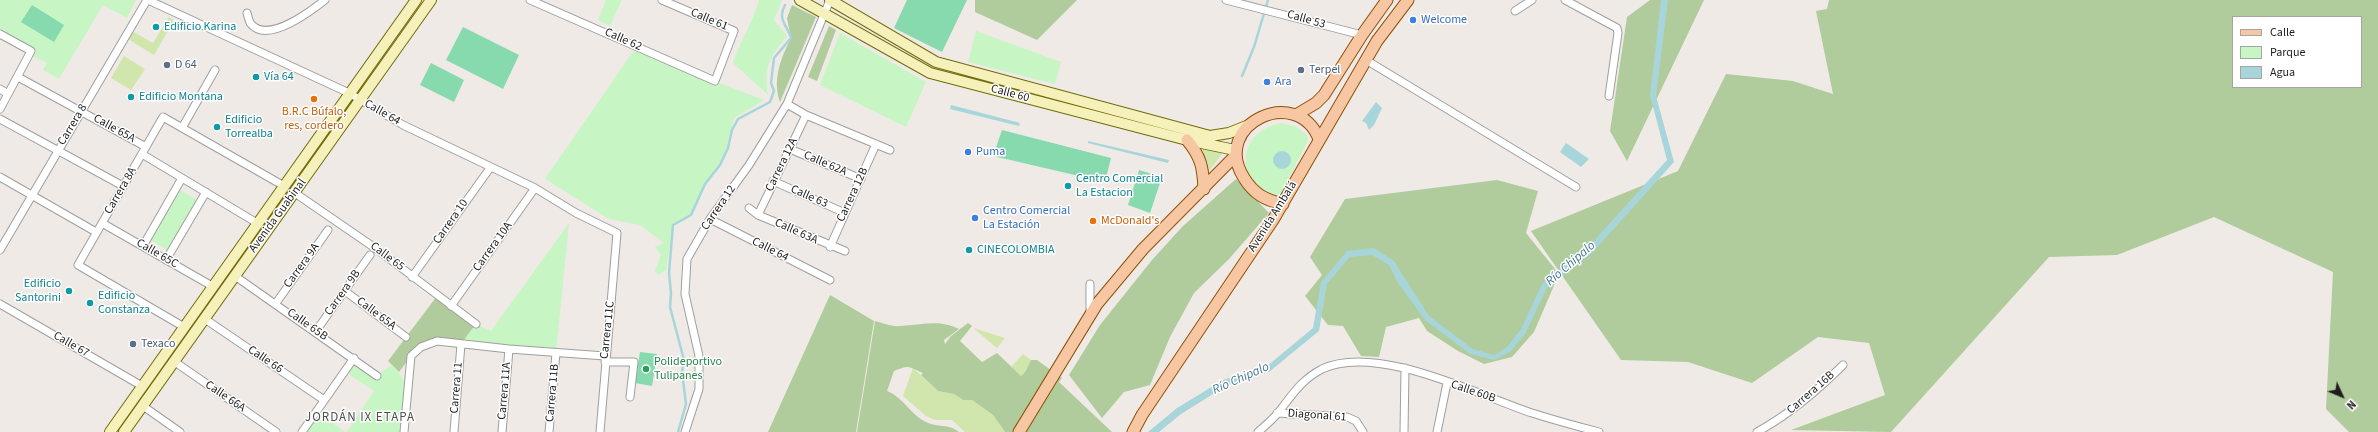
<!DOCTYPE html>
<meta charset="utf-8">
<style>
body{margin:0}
#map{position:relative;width:2378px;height:432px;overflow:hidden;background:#efeae5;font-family:"Source Sans 3",sans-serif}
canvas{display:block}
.legend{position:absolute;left:2232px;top:16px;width:130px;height:72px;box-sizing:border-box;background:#fff;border:1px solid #a5a5a5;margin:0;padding:5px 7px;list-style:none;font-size:12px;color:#1e1e1e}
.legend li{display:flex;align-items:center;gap:8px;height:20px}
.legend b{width:20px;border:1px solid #a5a5a5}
.north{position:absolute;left:2322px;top:376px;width:40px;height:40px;-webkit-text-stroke:3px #fff;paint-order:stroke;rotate:134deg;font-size:11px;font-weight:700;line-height:16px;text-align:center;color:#1e1e1e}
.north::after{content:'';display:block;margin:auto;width:14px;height:18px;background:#1e1e1e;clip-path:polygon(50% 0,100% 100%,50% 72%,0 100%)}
</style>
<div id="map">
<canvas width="2378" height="432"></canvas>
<ul class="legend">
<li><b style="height:5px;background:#f7c6a2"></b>Calle</li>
<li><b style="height:11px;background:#c7f6c4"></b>Parque</li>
<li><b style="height:11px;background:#a7d5da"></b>Agua</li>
</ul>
<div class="north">N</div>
</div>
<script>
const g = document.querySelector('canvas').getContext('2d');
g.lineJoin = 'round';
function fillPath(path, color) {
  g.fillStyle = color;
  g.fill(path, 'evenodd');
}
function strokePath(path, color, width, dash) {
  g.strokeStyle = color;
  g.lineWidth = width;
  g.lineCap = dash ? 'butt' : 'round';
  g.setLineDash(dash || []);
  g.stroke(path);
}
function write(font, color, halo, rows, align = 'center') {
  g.font = font + ' "Source Sans 3",sans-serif';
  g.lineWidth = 3;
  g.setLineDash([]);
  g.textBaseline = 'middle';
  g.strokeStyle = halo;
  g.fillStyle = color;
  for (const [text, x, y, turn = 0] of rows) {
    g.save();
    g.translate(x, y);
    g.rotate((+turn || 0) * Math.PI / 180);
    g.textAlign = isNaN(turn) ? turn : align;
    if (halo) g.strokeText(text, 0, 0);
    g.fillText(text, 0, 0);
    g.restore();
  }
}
const grass = new Path2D(`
 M169,17l5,4 -20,34 -26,-16 4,-8 21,12z
 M124,56l21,13 -14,21 -20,-12z
 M1202,148l21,5 -15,19z
 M973,328l32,10 -8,10z
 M1023,354l8,6 -6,12 -4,4 -10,-9z
 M913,368l25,23 16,3 9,6h9l21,15 12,17h-40l-13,-12h-17l-9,-4 -23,-20z`);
const forest = new Path2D(`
 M975,0h102l-40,40 -62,-28z
 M1650,0h54l-77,161 -17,-30 17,-114z
 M1829,0h549v432h-29l-23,-23 7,-137 -119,-55 -97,38 -68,2 -158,175 -100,-2 94,-35 -16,-52 -51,-6 -66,46 -64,-21 -67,-2 -90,-129 147,-60 48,-97 67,7 40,13 -17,-83 11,-2zM2233,17h128v70h-128z
 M792,5l24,12 -36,85c-8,-23 1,-44 11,-64l-4,-20z
 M829,26l7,4 -19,51 -9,-4z
 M1236,179l33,34 -40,46 -35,34 -24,44 -20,48 -26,7 -22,26 -33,-43 31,-50 52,-65 31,-34z
 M1497,180l41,11 -12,42 33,41 -25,58 -22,25 -28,7 -26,-13 -31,-20 -8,-13 -33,9 -7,30 -18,-1 -18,-30 -15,-1 -23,-29 17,-21 -12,-18 35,-58z
 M830,295l44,26 -18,111h-88z
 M437,296l39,28 -15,20 -24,-3 -26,15 -12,16 -11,-11z
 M875,321c8,2 17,6 25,5 22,-1 39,-7 59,3l-15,11 1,4 6,-8 17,-13 4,3 -12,15 22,21 15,-9 24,23 4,-4 6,-12h6l25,18 -3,4 53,50h-107l-12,-17 -21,-15h-9l-9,-6 -16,-3 -17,-16 2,-2c-15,-6 -12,-9 -29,-2l-7,20c16,6 24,24 39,31 12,6 22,1 33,10h-102z`);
const park = new Path2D(`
 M0,0h136l-9,18 -24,-13 -44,74 -16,-9 4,-7 -15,-7 2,-6 -34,-19z
 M606,0h16l-12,26 -12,-6z
 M759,0h23l-8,20 13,16c-18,22 -23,30 -19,59l-35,-32c7,-22 20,-41 26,-63z
 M976,31l85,31 -6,22 -87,-22z
 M840,33l86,49 -20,45 -86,-42z
 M634,50l130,50 -30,18 -9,36 -25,40 -9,21 -18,10 -7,45 -8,5 -3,-4 6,-16 -6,-8 9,-4 -24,-18 -31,-6 -64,-40z
 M1281,123l14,3 12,9 1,6 -27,52 -8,3c-40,-16 -35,-65 8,-73z
 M180,190l19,11 -30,50 -18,-11z
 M569,223l-13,130 -95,-9 15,-20 15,7z
 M354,358l23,17 15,-10c23,23 15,37 12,67h-57l27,-41 -29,-19z
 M317,411l28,21h-43z`);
const pitch = new Path2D(`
 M907,0h60l-25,52 -48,-24z
 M32,5l32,20 -10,17 -33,-20z
 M463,27l56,28 -16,34 -57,-29z
 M431,63l33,17 -10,22 -34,-17z
 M1002,130l109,28 -6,24 -112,-26z
 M1139,170l23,7 -12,36 -22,-8z
 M640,352l17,2 -5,32 -17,-3z`);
const water = new Path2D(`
 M1661,0h7l-12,96 18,66 -80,89 -47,37 -22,46 -15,18 -16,8 -24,-6 -45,-34 -27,-37 -9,-18 -17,-10 -22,2 -23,27 -8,47 -50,41 -43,14 -45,28 -22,18h-11l29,-24 46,-28 43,-13 47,-39 8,-46 26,-31 27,-3 20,13 35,55 44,33 21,6 13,-8 14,-18 21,-45 47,-38 78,-86 -17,-65z
 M1376,102l6,6 -8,17 -5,5 -3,-7 -4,-2z
 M951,105l69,18 -1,3 -69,-17z
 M1088,141l81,19 -1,3 -80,-20z
 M1566,143l23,16 -8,8 -21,-15z
 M1273 160a9 9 0 1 1 18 0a9 9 0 1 1-18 0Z`);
const stream = new Path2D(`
 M1242,76l12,-29 14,-47
 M678,432l8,-28 -4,-32 2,-12 -14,-53 1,-14 -2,-20 4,-48 18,-10 14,-31 15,-19 8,-17 4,-18 6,-11 32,-17 4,-11 -3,-8 3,-25 17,-20c-4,-13 -14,-19 -6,-33`);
const minor = new Path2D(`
 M148,0l201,93 54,32 132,63 41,25 41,20 -17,199
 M530,0l185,81 19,-50 -72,-31
 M1226,0l136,35
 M1565,0l52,28 1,5 -9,63
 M1515,11l17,-11
 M247,13c1,3 2,9 4,11 17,20 60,-13 74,-24
 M0,34l31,17 -31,58
 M1366,60l210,127
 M18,77l128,70
 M0,89l8,5
 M787,104l19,11 84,35
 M0,119l123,67
 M182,128l33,-58
 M790,149l71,30
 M142,154l115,69
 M0,177l96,55
 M773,181l72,32
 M295,193l80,55 101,76
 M749,208l9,7 87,36
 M758,215l48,-100
 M710,219l120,61
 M102,223l110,63
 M143,246l39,-68
 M830,247l46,-103
 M0,250l147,-250
 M166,260l40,-68
 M235,276l142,100
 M412,277l78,-109
 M345,291l61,46
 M276,303l52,-73
 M0,304l142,82
 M451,306l84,-118
 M1090,313v-29
 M205,319l119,81
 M184,327l-106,-62 85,-148 121,69
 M316,331l54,-76
 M175,362l101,70
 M605,362h29l-4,35
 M143,406l37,26
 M1277,413l70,4 9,4 7,11
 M302,432l52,-74
 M404,432l7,-76 10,-9 16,-6 72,8 96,7
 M454,432l7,-88
 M502,432l7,-83
 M549,432l7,-79
 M685,432l14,-43v-33l-14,-62 2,-35 23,-40 39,-54 38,-61 43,-104
 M1258,432c7,-6 14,-12 20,-19 14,-18 23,-33 44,-44 54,-26 156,26 210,44 22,7 44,13 67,19
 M1404,432l1,-64
 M1437,432l10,-49
 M1757,432c33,-18 59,-40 86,-67`);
const secondary = new Path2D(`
 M800,0l130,73 257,67 48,10
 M830,0l106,62 15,4 259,70 19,-3 20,-8
 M110,432l306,-432
 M124,432l307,-432`);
const primary = new Path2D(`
 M1296,115l20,-12 8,-8 38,-60 25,-35
 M1187,140c14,17 16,27 17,49
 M1283,204c-18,-4 -29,-10 -39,-26 -34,-54 53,-94 75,-39
 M1019,432l78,-128 46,-55 92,-93
 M1133,432l9,-17 131,-195 104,-179 31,-41`);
const markers = [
 [1413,20,4,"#3f7fe0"],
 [156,27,4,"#0f9aa8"],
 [167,65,4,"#5c6f8a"],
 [1301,70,4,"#5c6f8a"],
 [256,77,4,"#0f9aa8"],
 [1267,82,4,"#3f7fe0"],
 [131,97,4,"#0f9aa8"],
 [314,99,4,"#e8710a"],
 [217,127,4,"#0f9aa8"],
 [968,152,4,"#3f7fe0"],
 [1068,186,4,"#0f9aa8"],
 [975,218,4,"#3f7fe0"],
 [1093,221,4,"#e8710a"],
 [969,250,4,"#0f9aa8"],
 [69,291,4,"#0f9aa8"],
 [90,303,4,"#0f9aa8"],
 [133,344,4,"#5c6f8a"],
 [646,369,4,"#2e9e5b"]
];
const streetNames = [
 ["Calle 61",709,20,23],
 ["Calle 53",1306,20,16],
 ["Calle 62",623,40,24],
 ["Calle 60",1010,94,15],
 ["Calle 64",382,113,30],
 ["Carrera 8",73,125,-59],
 ["Calle 65A",114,129,29],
 ["Calle 62A",825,164,23],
 ["Carrera 12A",782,165,-64],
 ["Carrera 8A",121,191,-60],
 ["Carrera 12B",853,195,-65],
 ["Calle 63",809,197,24],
 ["Carrera 12",719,208,-56],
 ["Avenida Guabinal",278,216,-54],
 ["Avenida Ambalá",1273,217,-58],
 ["Carrera 10",451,222,-55],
 ["Calle 63A",796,232,24],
 ["Carrera 10A",493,247,-54],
 ["Calle 64",770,250,27],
 ["Calle 65C",157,254,30],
 ["Calle 65",387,257,37],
 ["Carrera 9A",302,266,-54],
 ["Carrera 9B",343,293,-55],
 ["Calle 65A",376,314,37],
 ["Calle 65B",307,325,35],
 ["Carrera 11C",608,330,-84],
 ["Calle 67",71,345,30],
 ["Calle 66",265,360,34],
 ["Carrera 11",457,388,-85],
 ["Carrera 11A",505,391,-85],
 ["Calle 60B",1473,392,19],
 ["Carrera 11B",553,393,-85],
 ["Carrera 16B",1811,393,-41],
 ["Calle 66A",225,397,34],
 ["Diagonal 61",1317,416,4]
];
const shopNames = [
 ["Welcome",1421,20],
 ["Ara",1275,82],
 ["Puma",976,152],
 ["Centro Comercial",983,211],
 ["La Estación",983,225]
];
const cultureNames = [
 ["Edificio Karina",164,27],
 ["Vía 64",264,77],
 ["Edificio Montana",139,97],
 ["Edificio",225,120],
 ["Torrealba",225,134],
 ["Centro Comercial",1076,179],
 ["La Estacion",1076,193],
 ["CINECOLOMBIA",977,250],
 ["Edificio",61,284,"right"],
 ["Santorini",61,298,"right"],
 ["Edificio",98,296],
 ["Constanza",98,310]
];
const serviceNames = [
 ["D 64",175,65],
 ["Terpel",1309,70],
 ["Texaco",141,344]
];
const foodNames = [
 ["B.R.C Búfalo,",314,112],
 ["res, cordero",314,126],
 ["McDonald's",1101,221,"left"]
];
const leisureNames = [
 ["Polideportivo",654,362],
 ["Tulipanes",654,376]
];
const waterNames = [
 ["Río Chipalo",1571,264,-41],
 ["Río Chipalo",1241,379,-24]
];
const neighbourhoodNames = [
 ["JORDÁN IX ETAPA",360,418]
];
fillPath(grass, '#d1e6ad');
fillPath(forest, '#b0cc9c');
fillPath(park, '#c7f6c4');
fillPath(pitch, '#87d9ae');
fillPath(water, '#a7d5da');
strokePath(stream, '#a7d5da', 2.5);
strokePath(minor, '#9f9f9f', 9);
strokePath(secondary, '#706d0b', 12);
strokePath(primary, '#905008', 13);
strokePath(minor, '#fff', 7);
strokePath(secondary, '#f6f1bb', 10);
strokePath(primary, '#f7c6a2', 11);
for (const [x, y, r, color] of markers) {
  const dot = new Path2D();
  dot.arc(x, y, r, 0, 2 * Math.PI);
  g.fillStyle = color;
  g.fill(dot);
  strokePath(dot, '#fff', 1.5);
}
write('12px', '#1e1e1e', '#fff', streetNames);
write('12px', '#366cbe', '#fff', shopNames, 'left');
write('12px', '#0d838f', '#fff', cultureNames, 'left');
write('12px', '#4e5e75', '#fff', serviceNames, 'left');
write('12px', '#c56008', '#fff', foodNames);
write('12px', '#27864d', '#fff', leisureNames, 'left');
write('italic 13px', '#477792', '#fff', waterNames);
g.letterSpacing = '1px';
write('13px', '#515151', '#fff', neighbourhoodNames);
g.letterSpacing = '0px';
</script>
